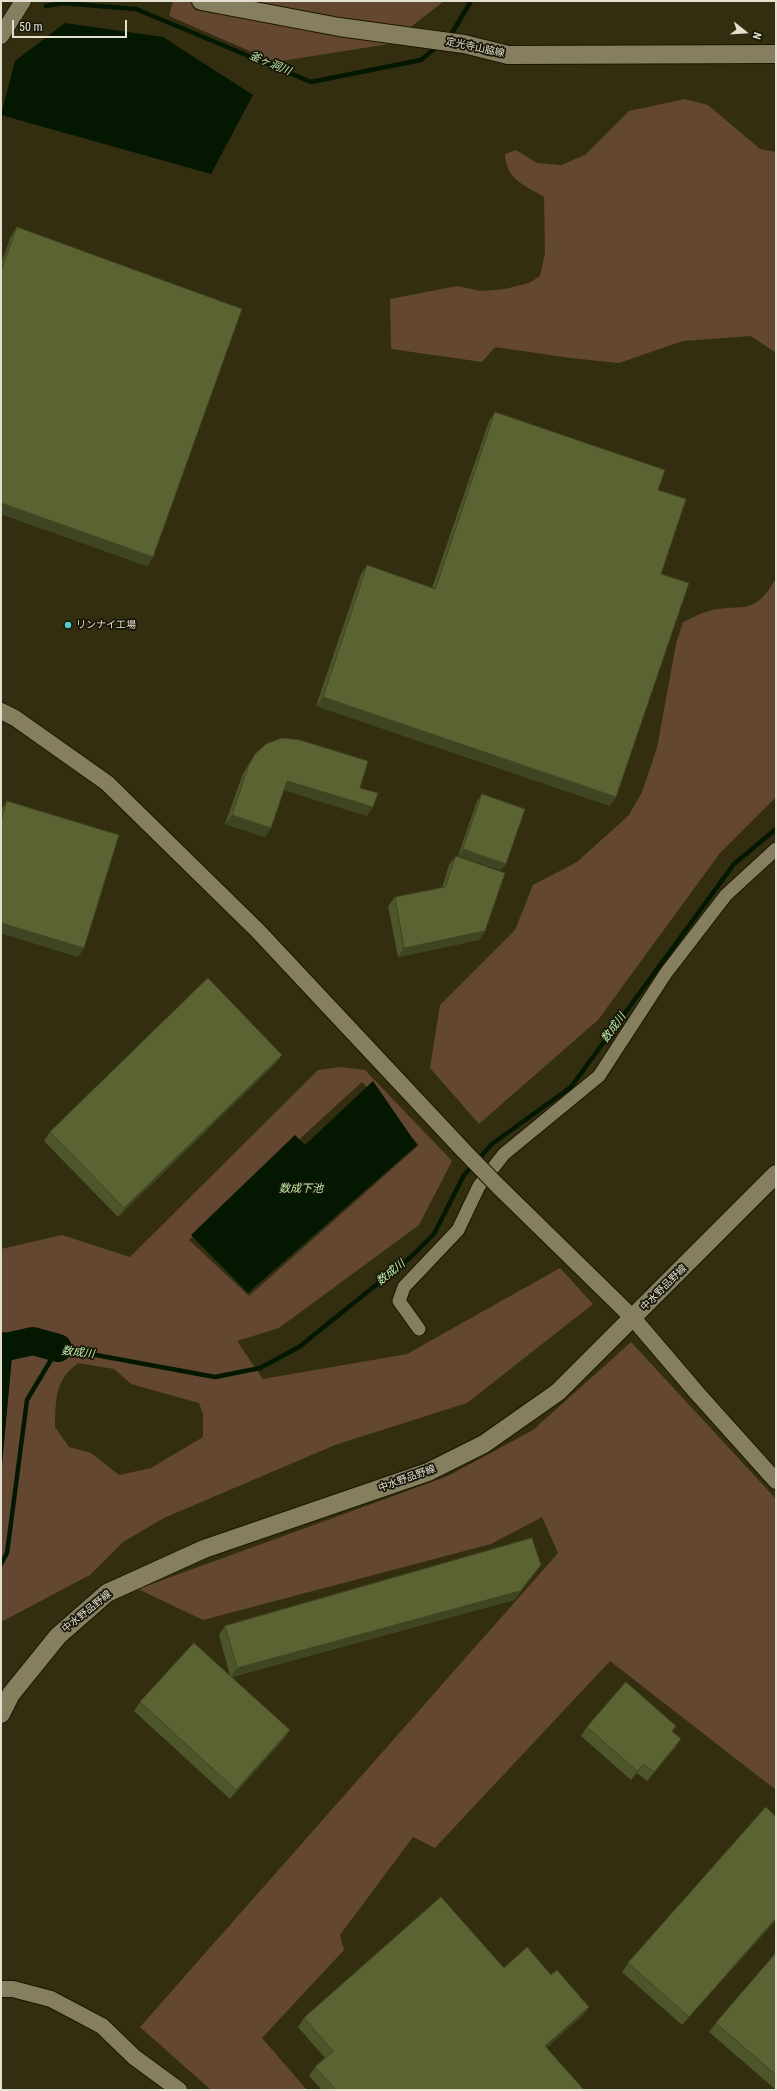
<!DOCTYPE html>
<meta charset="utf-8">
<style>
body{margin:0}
#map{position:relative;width:777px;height:2091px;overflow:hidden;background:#332e10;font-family:"Roboto Condensed",sans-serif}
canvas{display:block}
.frame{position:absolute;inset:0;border:2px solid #e3e0cf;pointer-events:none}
.north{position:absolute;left:725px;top:12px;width:40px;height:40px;-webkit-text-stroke:3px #181609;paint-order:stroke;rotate:107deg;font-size:11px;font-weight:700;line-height:16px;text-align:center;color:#e3e0cf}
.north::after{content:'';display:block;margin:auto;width:14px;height:18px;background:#e3e0cf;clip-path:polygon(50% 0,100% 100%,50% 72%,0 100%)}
.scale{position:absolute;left:12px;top:20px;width:115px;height:18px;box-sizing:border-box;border:2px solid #e3e0cf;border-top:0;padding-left:5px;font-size:12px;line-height:14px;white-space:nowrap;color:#e3e0cf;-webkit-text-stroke:3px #181609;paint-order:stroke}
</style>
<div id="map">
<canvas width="777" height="2091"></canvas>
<div class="frame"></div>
<div class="north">N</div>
<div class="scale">50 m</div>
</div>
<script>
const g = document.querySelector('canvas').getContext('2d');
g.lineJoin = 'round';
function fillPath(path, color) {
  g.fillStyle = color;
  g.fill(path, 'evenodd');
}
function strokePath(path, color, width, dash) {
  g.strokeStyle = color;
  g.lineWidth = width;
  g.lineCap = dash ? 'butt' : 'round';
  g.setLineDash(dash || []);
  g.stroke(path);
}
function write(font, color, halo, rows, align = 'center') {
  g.font = font + ' "Roboto Condensed","Noto Sans JP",sans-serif';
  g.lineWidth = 3.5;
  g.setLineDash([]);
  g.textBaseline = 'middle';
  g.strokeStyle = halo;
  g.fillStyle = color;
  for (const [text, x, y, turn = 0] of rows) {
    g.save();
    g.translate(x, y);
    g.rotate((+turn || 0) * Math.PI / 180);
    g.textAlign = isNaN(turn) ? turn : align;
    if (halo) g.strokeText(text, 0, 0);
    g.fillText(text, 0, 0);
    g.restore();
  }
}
const green = new Path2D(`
 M173,1h271l-55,43 -114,18 -106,-46z
 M685,99l23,6 52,44 16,3v201l-25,-17 -68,5 -64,22 -49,-5 -75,-11 -13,15 -91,-13 -1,-50 67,-13 24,5 24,-2 24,-6 11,-7 5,-23 -1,-56c-19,-12 -38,-17 -39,-43l11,-4 21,13 24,2 24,-10 44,-44z
 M776,578v219l-56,56 -122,167 -119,104 -49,-56 10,-63 75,-75 18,-45 44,-23 52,-47 13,-23 15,-44 19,-104 7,-22c8,-3 15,-8 23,-10 35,-11 47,8 70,-34z
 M341,1067l24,3 87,91 -33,64 -140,103 -42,13 26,38 144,-25 153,-86 33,36 -126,99 -132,42 -171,73 -41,24 -33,33 -89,47v-147l13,-141 -13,-2v-83l61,-14 68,22 188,-187zM362,1082l57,63 -170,151 -60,-56zM78,1363l36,6 17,15 68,19 4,11v23l-52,31 -32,7 -28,-22 -22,-6 -14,-20c1,-27 -1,-46 23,-64z
 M631,1342l145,157v291l-166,-129 -175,187 -22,-11 -73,98 4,15 -82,88 45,52h-96l-71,-63 418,-474 -16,-36 -51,27 -288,76 -65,-31 310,-113 85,-46z`);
const water = new Path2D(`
 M65,23l98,14 90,58 -42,79 -210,-59 14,-54z
 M373,1081l44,64 -169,148 -57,-58 104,-100 10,10z
 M1,1332l13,2 -13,141z`);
const stream = new Path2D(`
 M46,6l16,-3 74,6 175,73 110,-22 17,-14
 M449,38l22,-37
 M1,1564l6,-11 20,-153 31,-52 157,29 45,-9 39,-21 113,-91 22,-22 30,-59 28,-31 79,-57 163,-223 42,-35`);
const river = new Path2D(`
 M1,1348l32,-7 25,7`);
const minor = new Path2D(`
 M419,1329l-20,-28 5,-14 54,-57 21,-44 25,-32 95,-78 67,-103 60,-78 50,-46`);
const tertiary = new Path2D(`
 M1,36l22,-35
 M1,711l14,7 92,65 151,148 206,220
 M498,1186l135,132 64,75 79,88
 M1,1989h12l38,10 51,27 32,31 45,33`);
const secondary = new Path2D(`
 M201,1l138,26 125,17 44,11 268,-1
 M1,1714l10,-20 47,-58 49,-43 97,-44 224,-77 56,-28 74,-52 218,-218`);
const tertiaryBridge = new Path2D(`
 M464,1151l34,35`);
const wall = new Path2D(`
 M17,227l136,330 -6,9 -146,-52v-250l10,-28z
 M495,412l163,78 3,84 -45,223 -6,9 -294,-100 45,-132 6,-9 65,23 57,-167z
 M255,754l105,34 7,28 -83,-26 -19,47 -40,-13 17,-48 7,-13z
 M482,794l19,76 -43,-14 19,-55z
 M7,801l77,147 -6,9 -77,-24v-123z
 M456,856l29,75 -6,9 -81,17 -10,-51 7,-9 47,-9 7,-23z
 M282,1055l-6,8 -158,154 -74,-76 6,-9z
 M535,1573l-21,27 -282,77 52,62 -54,60 -96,-88 6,-9 90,-26 -11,-41 6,-9z
 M587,1727l85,4 3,17 -28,33 -10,-8 -6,7 -50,-44z
 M776,1817v103l-94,105 -60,-53 6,-9z
 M776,1953v137l-67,-58 7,-9z
 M504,1968l47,7 38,32 -6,8 -37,33 38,42h-262l-13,-14 6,-9 10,-9 -27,-31 6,-9z`);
const shadedWall = new Path2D(`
 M1,503l152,54 -6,9 -146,-52z
 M323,697l293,100 -6,9 -294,-100z
 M287,781l86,26 -6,9 -86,-27z
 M232,815l39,13 -6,9 -40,-13z
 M463,849l43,15 -5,6 -43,-14z
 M1,923l83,25 -6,9 -77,-24z
 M485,931l-6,9 -81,17 6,-9z
 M282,1055l-6,8 -158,154 6,-9z
 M541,1565l-6,8 -21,27 -283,77 6,-9z
 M290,1730l-6,9 -54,60 6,-9z
 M681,1739l-6,9 -28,33 7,-9z
 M644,1764l-7,9 -6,7 6,-9z
 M776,1918v2l-94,105 7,-8z
 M589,2007l-6,8 -44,40 6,-9z`);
const building = new Path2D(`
 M17,227l225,82 -89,248 -152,-54v-231z
 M495,412l170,58 -7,20 28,9 -25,75 28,9 -73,214 -293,-100 44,-132 68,24z
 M282,738l18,2 68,21 -8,27 18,5 -5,14 -86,-26 -16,47 -39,-13 16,-48 7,-13 11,-10z
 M482,794l43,15 -19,55 -43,-15z
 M7,801l112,34 -35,113 -83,-25v-101z
 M456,856l49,17 -20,58 -81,17 -9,-51 50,-10z
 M208,978l74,77 -158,153 -74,-76z
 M532,1538l9,27 -21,26 -283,77 -12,-42z
 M194,1643l96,87 -54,60 -96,-88z
 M626,1682l50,44 -4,5 9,8 -27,33 -10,-8 -7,7 -50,-44z
 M766,1807l10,10v101l-87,99 -61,-54z
 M441,1897l63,71 23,-21 24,28 6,-5 32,37 -44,39 39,44h-248l-21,-23 18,-16 -29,-33z
 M776,1953v122l-60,-52z`);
const markers = [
 [68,625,4,"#53cdca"]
];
const streetNames = [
 ["定光寺山脇線",475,48,12],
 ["中水野品野線",664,1288,-45],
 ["中水野品野線",407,1479,-20],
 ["中水野品野線",87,1612,-39]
];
const poiNames = [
 ["リンナイ工場",76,625]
];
const waterNames = [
 ["釜ヶ洞川",270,64,23],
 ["数成川",614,1028,-54],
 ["数成下池",301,1189],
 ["数成川",391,1273,-39],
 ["数成川",78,1353,7]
];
fillPath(green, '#634730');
fillPath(water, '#041700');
strokePath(stream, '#041700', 4.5);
strokePath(river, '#041700', 28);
strokePath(minor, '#1b1600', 15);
strokePath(tertiary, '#1b1600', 18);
strokePath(secondary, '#1b1600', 20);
strokePath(minor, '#857f5f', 13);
strokePath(tertiary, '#857f5f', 16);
strokePath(secondary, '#857f5f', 18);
strokePath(tertiaryBridge, '#1b1600', 18, []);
strokePath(tertiaryBridge, '#857f5f', 16);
fillPath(wall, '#4d552a');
fillPath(shadedWall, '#3f4522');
fillPath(building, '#5a6331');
strokePath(building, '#3f4522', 1);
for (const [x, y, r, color] of markers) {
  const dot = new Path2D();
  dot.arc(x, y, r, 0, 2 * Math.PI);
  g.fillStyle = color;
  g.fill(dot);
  strokePath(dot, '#181609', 1.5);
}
write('10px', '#e3e0cf', '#181609', streetNames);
write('10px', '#e3e0cf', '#181609', poiNames, 'left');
write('italic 11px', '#bceca8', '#181609', waterNames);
</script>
